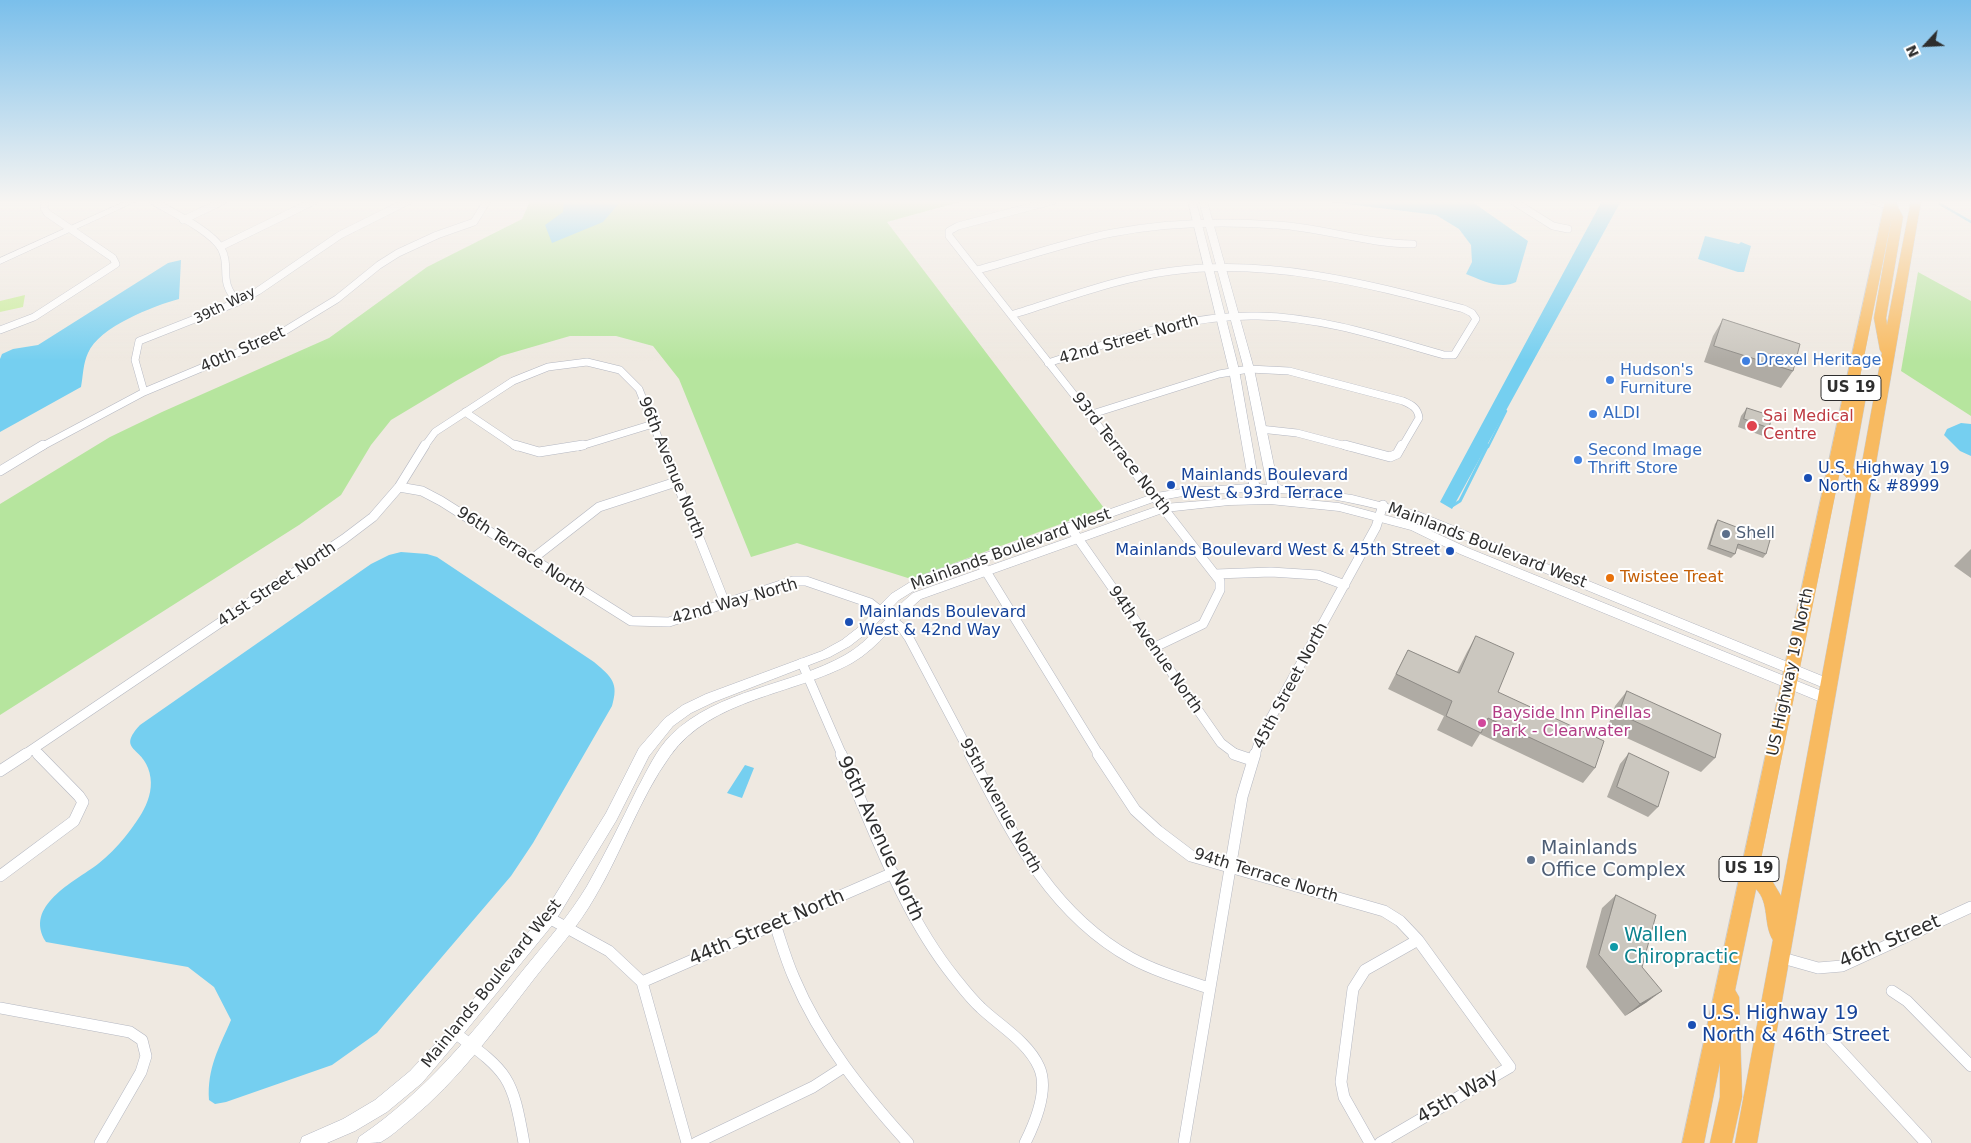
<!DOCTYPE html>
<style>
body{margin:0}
#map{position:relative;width:1971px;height:1143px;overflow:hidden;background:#efe9e1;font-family:"DejaVu Sans",sans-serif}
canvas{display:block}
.north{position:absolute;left:1901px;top:20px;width:50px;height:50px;-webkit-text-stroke:4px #fff;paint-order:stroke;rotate:245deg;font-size:14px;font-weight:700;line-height:20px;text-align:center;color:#2e2e2e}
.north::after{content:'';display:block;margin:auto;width:18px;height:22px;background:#2e2e2e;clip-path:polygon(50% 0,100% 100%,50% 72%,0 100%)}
</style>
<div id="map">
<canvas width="1971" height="1143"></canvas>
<div class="north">N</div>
</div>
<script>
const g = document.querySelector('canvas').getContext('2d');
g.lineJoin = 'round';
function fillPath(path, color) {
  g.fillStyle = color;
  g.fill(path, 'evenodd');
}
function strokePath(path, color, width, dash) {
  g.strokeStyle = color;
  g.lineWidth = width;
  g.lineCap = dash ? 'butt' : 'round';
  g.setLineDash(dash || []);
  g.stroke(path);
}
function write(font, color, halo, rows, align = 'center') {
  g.font = font + ' "DejaVu Sans",sans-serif';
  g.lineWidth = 4;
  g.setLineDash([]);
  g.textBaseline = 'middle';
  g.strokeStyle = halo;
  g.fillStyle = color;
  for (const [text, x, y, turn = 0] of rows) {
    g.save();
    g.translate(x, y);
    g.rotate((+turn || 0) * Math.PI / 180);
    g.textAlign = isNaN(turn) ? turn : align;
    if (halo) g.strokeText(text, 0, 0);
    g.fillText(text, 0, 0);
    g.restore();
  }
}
const green = new Path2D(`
 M530,201h433l-76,21 217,286 -193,71 -114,-36 -46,14 -72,-178 -26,-33 -37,-10h-46l-69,20 -45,25 -65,39 -20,25 -30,50 -42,30 -299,190v-211l110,-67 52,-25 167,-74 98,-71 95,-48z
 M1918,272l53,29v115l-70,-45z`);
const pitch = new Path2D(`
 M25,295l-2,12 -23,5v-11z`);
const water = new Path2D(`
 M564,201h57l-18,21 -51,21 -7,-18 18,-13z
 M1323,201h148l57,40 -12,41c-15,8 -35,-2 -50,-8l6,-12 -1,-17 -12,-16 -23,-14z
 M1602,201h19l-169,308 -12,-7z
 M1705,236l34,8 2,-2 10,4 -7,26h-6l-40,-13z
 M181,260l-2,39c-26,7 -80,28 -91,54 -5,10 -5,24 -7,34l-81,45v-73l2,-5 11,-5 25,-4 130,-82z
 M1961,423l10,1v32l-11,-5 -16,-16 3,-6z
 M401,552l26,2 10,3 157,105c18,15 25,21 18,44l-79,137 -22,33 -134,157 -45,32 -106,37 -11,2 -6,-4c-2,-32 10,-52 22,-80l-17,-33 -26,-20 -142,-25c-23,-36 28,-60 52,-78 10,-8 19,-17 27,-27 15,-19 33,-43 23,-69 -7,-21 -31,-18 -8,-43l231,-161 18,-9z
 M745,765l9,3 -12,30 -15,-5z`);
const streamFar1 = new Path2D(`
 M1940,204l31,18
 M1488,447l18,-36`);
const stream = new Path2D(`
 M1452,506l8,-5 28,-56`);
const minorFar2 = new Path2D(`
 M153,201c18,11 57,29 68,47 11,20 -4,32 17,54
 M1052,201l-94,25 -9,5v5l166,211
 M1513,201l40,25 15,3
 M183,220l40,-19
 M220,247l94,-46
 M977,270c45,-12 90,-28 135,-37 55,-11 111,-12 166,-8 46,3 90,19 135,19
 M1011,315c53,-16 106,-37 161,-44 100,-13 196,13 292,38l8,4 4,6 -22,36h-10c-60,-17 -122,-38 -186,-39 -73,-2 -142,25 -210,47
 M0,330l34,-13 82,-53 -3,-6 -66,-45 -3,-5 1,-7
 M144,392l-9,-32 4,-19 99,-39 20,-11 82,-56 68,-34
 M465,412l52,35
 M1089,415l130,-41 30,-5 40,2 114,30c9,4 15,7 16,17l-17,29
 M1260,429l37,4 53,14
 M41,447l103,-55 129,-54 64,-39 42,-34 19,-12 39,-18 37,-13 13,-21
 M424,447l11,-15 78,-51 35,-14 39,-5 33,8 19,19 23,58
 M578,447l75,-23`);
const minorFar1 = new Path2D(`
 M515,445l24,7 44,-7
 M662,445l63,158
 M1114,445l106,136v9l-17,34 -50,24
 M1345,445l45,12 7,-3 5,-9
 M0,471l43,-26
 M399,487l23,4 19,10 190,120 38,1 124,-41h13l64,22 32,25 7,10 62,117
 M1070,527l151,216 16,12
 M531,560l68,-53 77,-25
 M979,560l120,195
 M1216,574l55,-2 47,3 27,10
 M802,663l40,92
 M33,749l6,6
 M24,755l320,-216 29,-22 26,-30 26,-42
 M1255,755l6,-19 115,-209 7,-22`);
const minor = new Path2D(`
 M841,754c33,75 61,158 113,223 8,10 17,22 27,31 19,18 47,34 58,59 10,22 -4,56 -14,76
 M970,754c41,78 80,159 161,204 24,13 51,21 78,30
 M1098,754l37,56 23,21 33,25 193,55 16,10 18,19 92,127 -130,76
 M1234,754l18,6
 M0,771l26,-17
 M0,876l74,-55 9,-19 -4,-6 -41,-42
 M549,918l60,33 33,31 45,161
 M775,924c6,18 11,36 19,54 26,62 69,115 114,165
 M1779,957l39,11 24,-2 129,-59
 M642,982l251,-109
 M1892,991l15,10 64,65
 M0,1008l130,24 12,8 4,16 -5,16 -41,71
 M455,1033c54,40 57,43 69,110
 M1830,1039l96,104
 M696,1143l117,-56 31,-20
 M1184,1143l58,-346 13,-43
 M1370,1143l-26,-46 -3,-15 12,-93 12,-19 53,-30`);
const tertiary = new Path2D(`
 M126,201h11l-137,63v-6z
 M1188,201h8l43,169 20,114 8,1 -23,-116 -45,-168h8l47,168 24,116 74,10 67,17 413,168 2,4 -2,4 -4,1 -4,-1 -412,-170c-43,-12 -88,-23 -133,-25l-4,4 64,6 75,20 54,25 361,146 2,4 -2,4 -4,1 -4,-1 -361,-148 -49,-24 -72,-19 -69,-7 -41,1 -64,7 -244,87c-24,20 -41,48 -69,64 -58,32 -141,35 -182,93 -31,43 -48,96 -75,141 -17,30 -40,55 -61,82 -38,49 -75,101 -124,141 -9,7 -18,16 -29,22 -6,1 -17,1 -24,1l2,-6c68,-46 114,-105 165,-168 22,-27 45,-53 63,-83 18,-32 34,-64 50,-97 10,-18 19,-39 34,-54 47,-46 119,-49 174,-80 27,-15 44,-43 68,-62l251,-89 88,-7 -2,-5 -62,3 -32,6 -228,81 -29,18 -31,32 -18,14 -20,11 -116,45 -23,11 -18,13 -24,30 -33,65 -62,102 -94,115 -38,45 -35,29 -32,19 -28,12h-27l2,-6 41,-18 32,-19 35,-29 40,-43 94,-115 62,-100 33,-65 26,-30 18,-13 23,-11 116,-43 20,-11 18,-14 31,-32 29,-18 236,-83 32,-5 61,-4 -20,-114zM1261,492h8l4,4h-12z
 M1864,201h13l15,6 -4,2z`);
const trunk = new Path2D(`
 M1885,201h10l8,16 -17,101 1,7 24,-124h10l-49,285 1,2 -2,4 -114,651h-22l38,-203c-10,-16 -3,-37 -17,-51l-21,101 4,7 3,100 -10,46h-22l10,-46v-34l-16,80h-22zM1892,216l-18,102 6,32 2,3 -22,121 -7,-6 16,-88 -1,-3h-8zM1840,471l17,17 -76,408 -10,-17 -12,-10z`);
const wall = new Path2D(`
 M1723,319l70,52 -12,17 -77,-26 9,-26z
 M1747,408l22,20 -6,8 -25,-9 3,-11z
 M1718,520l48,34 -3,4 -27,-10 -1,6 -4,4 -24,-9 8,-25z
 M1971,549v29l-17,-12z
 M1476,636l22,56 97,76 -12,15 -103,-49 -8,13 -35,-17 7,-14 -56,-27 20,-39 49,22 10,-20z
 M1627,691l88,67 -14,14 -94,-43 8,-23z
 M1629,753l29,54 -10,10 -41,-20 13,-33z
 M1616,895l26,72 5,35 -22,14 -39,-49 16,-59z`);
const shadedWall = new Path2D(`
 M1662,991l-15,11 -22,14 15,-12z`);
const building = new Path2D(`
 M1723,319l77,25 -7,27 -79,-25z
 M1747,408l25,8 -3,12 -25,-9z
 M1718,520l52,20 -4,14 -28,-10 -3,10 -25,-9z
 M1476,636l38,17 -16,39 106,49 -9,27 -107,-50 -7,15 -35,-17 6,-15 -56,-27 12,-24 51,23z
 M1627,691l94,43 -6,24 -96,-44z
 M1629,753l40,19 -11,35 -41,-20z
 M1616,895l40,20 -14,52 20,24 -22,13 -41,-49z`);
const markers = [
 [1746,361,5,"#3f7fe0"],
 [1610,380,5,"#3f7fe0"],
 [1593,414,5,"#3f7fe0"],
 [1752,426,6,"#e0444e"],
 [1578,460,5,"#3f7fe0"],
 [1808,478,5,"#1a4fb4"],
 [1171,485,5,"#1a4fb4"],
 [1726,534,5,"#5c6f8a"],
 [1450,551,5,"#1a4fb4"],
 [1610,578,5,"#e8710a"],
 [849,622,5,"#1a4fb4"],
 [1482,723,5,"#d1479c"],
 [1531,860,5,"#5c6f8a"],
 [1614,947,5,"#0f9aa8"],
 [1692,1025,5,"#1a4fb4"]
];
const farStreetnames = [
 ["39th Way",225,306,-26]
];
const shields = [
 [1851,388,60],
 [1749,869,60]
];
const shieldNames = [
 ["US 19",1851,388],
 ["US 19",1749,869]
];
const streetNames = [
 ["42nd Street North",1129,340,-16],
 ["40th Street",243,350,-24],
 ["93rd Terrace North",1121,454,52],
 ["96th Avenue North",671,468,68],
 ["Mainlands Boulevard West",1487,546,21],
 ["Mainlands Boulevard West",1011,550,-20],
 ["96th Terrace North",521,552,33],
 ["41st Street North",277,585,-34],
 ["42nd Way North",735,602,-16],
 ["94th Avenue North",1155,650,55],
 ["US Highway 19 North",1791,672,-78],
 ["45th Street North",1291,686,-62],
 ["95th Avenue North",1000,806,61],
 ["94th Terrace North",1266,876,17],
 ["Mainlands Boulevard West",492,984,-51]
];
const shopNames = [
 ["Drexel Heritage",1756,361],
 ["Hudson's",1620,371],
 ["Furniture",1620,389],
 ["ALDI",1603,414],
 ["Second Image",1588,451],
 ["Thrift Store",1588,469]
];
const healthNames = [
 ["Sai Medical",1763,417],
 ["Centre",1763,435]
];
const transitNames = [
 ["U.S. Highway 19",1818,469],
 ["North & #8999",1818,487],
 ["Mainlands Boulevard",1181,476],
 ["West & 93rd Terrace",1181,494],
 ["Mainlands Boulevard West & 45th Street",1440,551,"right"],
 ["Mainlands Boulevard",859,613],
 ["West & 42nd Way",859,631]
];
const serviceNames = [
 ["Shell",1736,534]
];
const foodNames = [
 ["Twistee Treat",1620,578]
];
const hotelNames = [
 ["Bayside Inn Pinellas",1492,714],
 ["Park - Clearwater",1492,732]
];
const nearStreetnames = [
 ["96th Avenue North",880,839,65],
 ["44th Street North",767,928,-23],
 ["46th Street",1890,942,-23],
 ["45th Way",1458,1097,-30]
];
const nearServicenames = [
 ["Mainlands",1541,849],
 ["Office Complex",1541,871]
];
const nearCulturenames = [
 ["Wallen",1624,936],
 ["Chiropractic",1624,958]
];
const nearTransitnames = [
 ["U.S. Highway 19",1702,1014],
 ["North & 46th Street",1702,1036]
];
fillPath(green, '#b6e59e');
fillPath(pitch, '#c9ec9a');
fillPath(water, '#75cff0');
strokePath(streamFar1, '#75cff0', 2.5);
strokePath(stream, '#75cff0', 3);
strokePath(minorFar2, '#b4b7c1', 8);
strokePath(minorFar1, '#b4b7c1', 10);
strokePath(minor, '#b4b7c1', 12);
strokePath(tertiary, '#b4b7c1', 1);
strokePath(trunk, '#c9c9c9', 1);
strokePath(minorFar2, '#fff', 7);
strokePath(minorFar1, '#fff', 9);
strokePath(minor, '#fff', 11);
fillPath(tertiary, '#fff');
fillPath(trunk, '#f8ba60');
fillPath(wall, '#afaba4');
fillPath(shadedWall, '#8e8b86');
fillPath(building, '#cbc7bf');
strokePath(building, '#8e8b86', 1);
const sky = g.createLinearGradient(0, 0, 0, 361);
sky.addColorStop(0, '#7abfeb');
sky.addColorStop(0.56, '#f8f5f2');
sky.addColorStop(1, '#f8f5f200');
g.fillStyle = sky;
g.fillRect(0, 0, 1971, 361);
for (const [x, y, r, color] of markers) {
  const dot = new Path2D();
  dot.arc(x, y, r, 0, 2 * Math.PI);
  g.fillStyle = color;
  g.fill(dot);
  strokePath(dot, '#fff', 2);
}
write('14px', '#2e2e2e', '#fff', farStreetnames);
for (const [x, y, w] of shields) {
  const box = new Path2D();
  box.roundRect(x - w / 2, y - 12.5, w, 25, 4);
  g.fillStyle = '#fff';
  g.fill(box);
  strokePath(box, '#2e2e2e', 1);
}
write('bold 15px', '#2e2e2e', null, shieldNames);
write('16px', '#2e2e2e', '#fff', streetNames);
write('16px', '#366cbe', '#fff', shopNames, 'left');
write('16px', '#be3a42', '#fff', healthNames, 'left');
write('16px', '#164399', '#fff', transitNames, 'left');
write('16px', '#4e5e75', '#fff', serviceNames, 'left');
write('16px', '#c56008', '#fff', foodNames, 'left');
write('16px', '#b23c85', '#fff', hotelNames, 'left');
write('19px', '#2e2e2e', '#fff', nearStreetnames);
write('19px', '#4e5e75', '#fff', nearServicenames, 'left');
write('19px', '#0d838f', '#fff', nearCulturenames, 'left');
write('19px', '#164399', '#fff', nearTransitnames, 'left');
</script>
